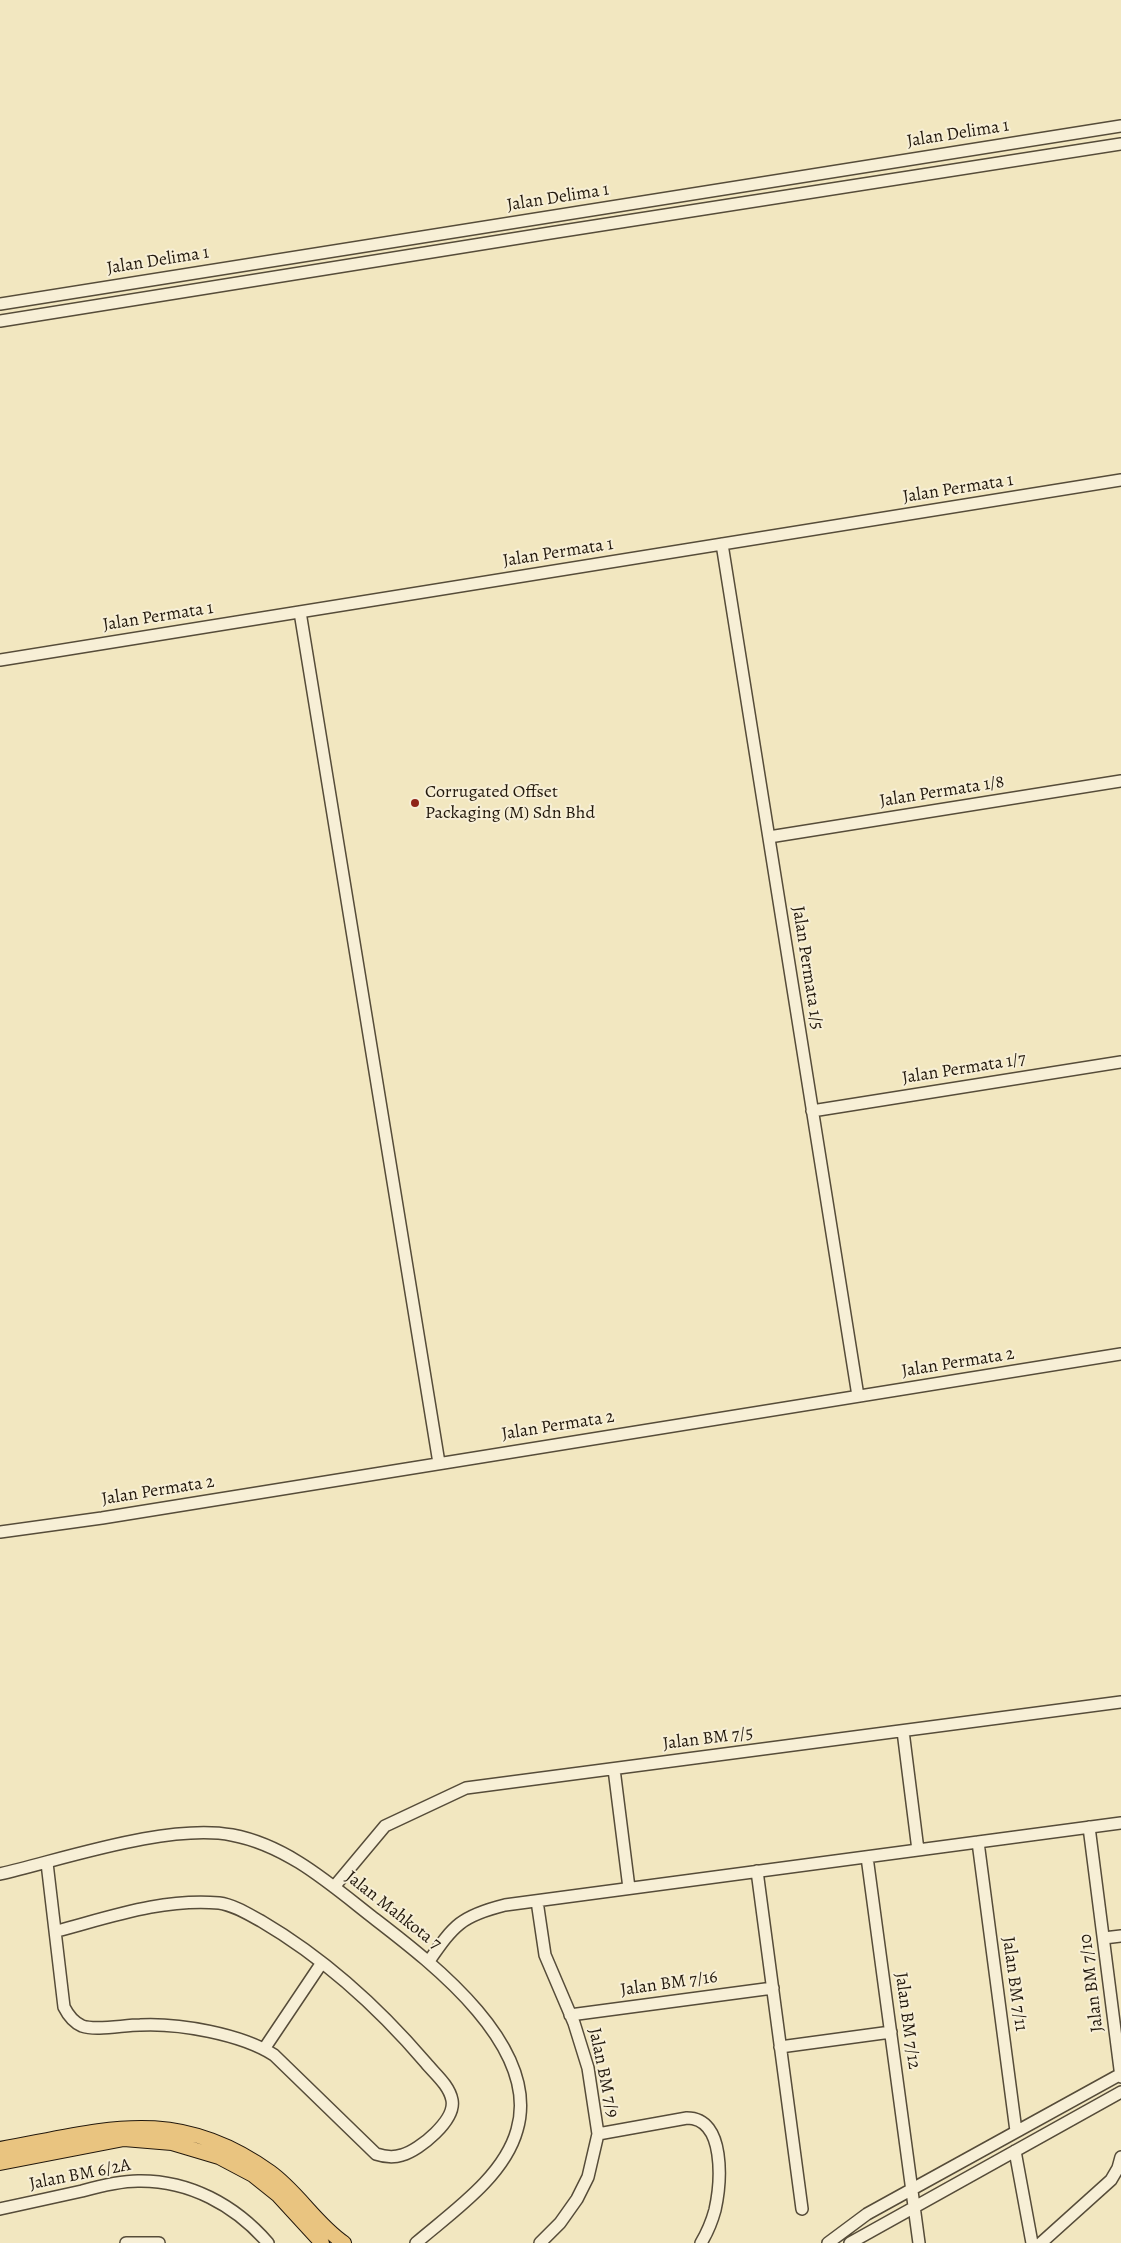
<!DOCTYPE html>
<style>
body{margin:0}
canvas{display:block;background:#f2e7c0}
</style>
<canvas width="1121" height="2243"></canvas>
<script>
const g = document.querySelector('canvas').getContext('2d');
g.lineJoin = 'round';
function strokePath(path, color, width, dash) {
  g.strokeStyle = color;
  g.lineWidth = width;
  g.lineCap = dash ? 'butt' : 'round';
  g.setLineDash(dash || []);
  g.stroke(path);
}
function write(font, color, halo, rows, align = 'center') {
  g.font = font + ' Alegreya,serif';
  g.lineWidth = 4;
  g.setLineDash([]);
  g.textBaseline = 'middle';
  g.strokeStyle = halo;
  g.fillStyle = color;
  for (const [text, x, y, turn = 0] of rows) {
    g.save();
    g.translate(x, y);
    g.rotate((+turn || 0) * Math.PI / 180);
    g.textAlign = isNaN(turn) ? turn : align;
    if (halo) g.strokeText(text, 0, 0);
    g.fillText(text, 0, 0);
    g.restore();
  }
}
const minor = new Path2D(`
 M0,304l1121,-178
 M0,321l550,-88 571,-89
 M722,544l136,852
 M300,612l139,851
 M0,660l1121,-180
 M769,837l352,-56
 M812,1111l309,-49
 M0,1532l102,-14 1019,-164
 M903,1731l15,119
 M614,1769l15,119
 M1089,1827l32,250
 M978,1842l38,289
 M867,1857l52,386
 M47,1863l17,144c4,8 9,15 18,19 14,5 42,-1 58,-1 39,-2 101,9 134,30l102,99c9,3 17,4 26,1 18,-5 54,-35 50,-55 -3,-15 -17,-26 -26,-37 -47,-55 -102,-105 -165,-142 -13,-7 -27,-16 -42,-18 -56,-5 -109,14 -162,28
 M757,1871l45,338
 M0,1874c64,-15 169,-51 232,-39 54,10 97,48 139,81 57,44 171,129 146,214 -13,47 -65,82 -101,113
 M334,1887l51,-61 81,-38 655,-86
 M537,1901l8,54 29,68 14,45 10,66 -10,43 -11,22 -17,24 -20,20
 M1104,1938l17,-2
 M429,1961c25,-36 32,-45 76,-56l616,-82
 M570,2015l203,-27
 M780,2047l111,-15
 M264,2049l57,-85
 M598,2134l89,-16c39,0 34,65 28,92 -3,11 -8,23 -14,33
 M1015,2151l17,92
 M0,2209c27,-6 55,-12 82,-18 18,-5 37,-10 56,-10 51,-1 97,24 130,62
 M126,2243h33
 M828,2243l39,-29 254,-140
 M850,2243l271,-151
 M1041,2243l70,-63 7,-12 3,-11`);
const major = new Path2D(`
 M0,2149c105,-19 175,-45 270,23 28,20 46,52 74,71
 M0,2163l124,-24 48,4 47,14 34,18 25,20 44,48`);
const markers = [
 [415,803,5,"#8f2418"]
];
const streetNames = [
 ["Jalan Delima 1",958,134,-9],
 ["Jalan Delima 1",558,198,-9],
 ["Jalan Delima 1",158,261,-9],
 ["Jalan Permata 1",958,489,-9],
 ["Jalan Permata 1",558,553,-9],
 ["Jalan Permata 1",158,617,-9],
 ["Jalan Permata 1/8",942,792,-9],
 ["Jalan Permata 1/5",807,968,81],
 ["Jalan Permata 1/7",964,1069,-9],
 ["Jalan Permata 2",958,1363,-9],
 ["Jalan Permata 2",558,1426,-9],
 ["Jalan Permata 2",158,1491,-9],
 ["Jalan BM 7/5",708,1739,-7],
 ["Jalan Mahkota 7",393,1911,38],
 ["Jalan BM 7/10",1092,1983,-97],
 ["Jalan BM 7/16",669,1984,-8],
 ["Jalan BM 7/11",1014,1984,82],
 ["Jalan BM 7/12",907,2021,82],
 ["Jalan BM 7/9",603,2073,78],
 ["Jalan BM 6/2A",80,2175,-11]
];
const poiNames = [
 ["Corrugated Offset",425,793],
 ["Packaging (M) Sdn Bhd",425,814]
];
strokePath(minor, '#564c39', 14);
strokePath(major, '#22180c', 16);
strokePath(minor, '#f7efd6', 11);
strokePath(major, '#e9c480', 14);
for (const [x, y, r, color] of markers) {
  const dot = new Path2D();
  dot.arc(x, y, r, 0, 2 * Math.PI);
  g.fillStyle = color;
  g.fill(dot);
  strokePath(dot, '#f7efd6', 2);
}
write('18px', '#22180c', '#f7efd6', streetNames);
write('18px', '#22180c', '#f7efd6', poiNames, 'left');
</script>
